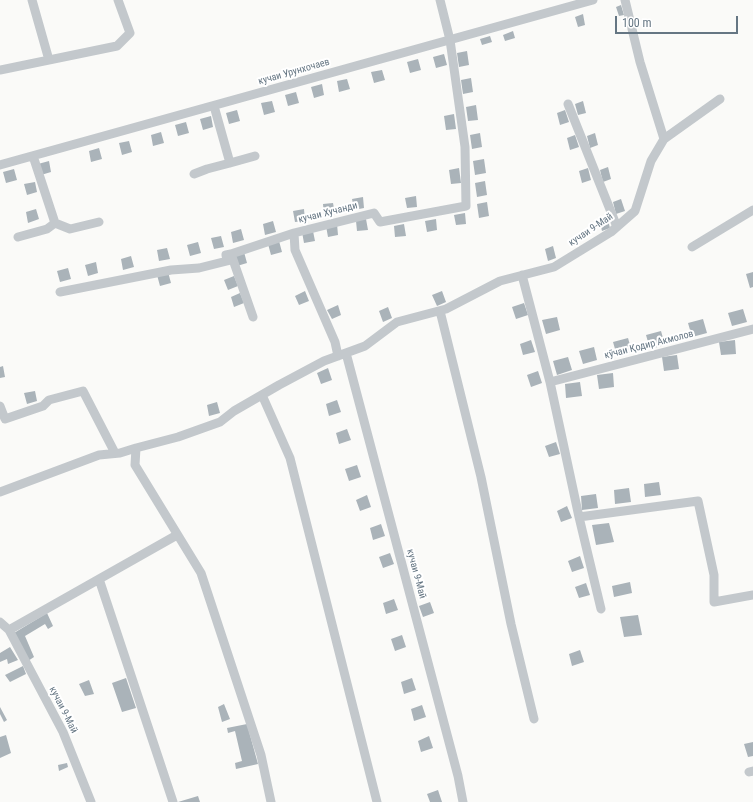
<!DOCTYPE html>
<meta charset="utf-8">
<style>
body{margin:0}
#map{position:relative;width:753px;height:802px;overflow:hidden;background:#fafaf8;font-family:"Roboto Condensed",sans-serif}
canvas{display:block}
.scale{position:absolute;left:615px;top:16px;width:123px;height:18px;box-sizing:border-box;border:2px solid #657683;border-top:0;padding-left:5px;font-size:12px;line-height:14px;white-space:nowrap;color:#657683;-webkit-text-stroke:3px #fff;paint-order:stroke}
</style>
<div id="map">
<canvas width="753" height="802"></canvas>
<div class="scale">100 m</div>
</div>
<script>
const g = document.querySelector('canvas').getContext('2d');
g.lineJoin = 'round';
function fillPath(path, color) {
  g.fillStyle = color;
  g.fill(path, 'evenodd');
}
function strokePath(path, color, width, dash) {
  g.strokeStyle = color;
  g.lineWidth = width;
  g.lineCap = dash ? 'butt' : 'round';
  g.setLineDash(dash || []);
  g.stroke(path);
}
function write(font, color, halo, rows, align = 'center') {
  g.font = font + ' "Roboto Condensed",sans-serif';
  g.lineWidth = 4;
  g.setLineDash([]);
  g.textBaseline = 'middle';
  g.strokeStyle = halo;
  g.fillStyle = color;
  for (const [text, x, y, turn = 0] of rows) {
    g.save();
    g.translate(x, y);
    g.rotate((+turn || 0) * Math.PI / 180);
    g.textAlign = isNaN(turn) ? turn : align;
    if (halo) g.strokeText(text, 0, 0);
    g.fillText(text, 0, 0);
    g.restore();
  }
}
const building = new Path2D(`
 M621,5l3,10 -5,1 -3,-9z
 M583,14l2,11 -7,2 -3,-10z
 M513,31l2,7 -10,3 -2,-6z
 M490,36l2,6 -10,3 -2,-6z
 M467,51l2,14 -10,2 -2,-14z
 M444,54l3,11 -11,3 -3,-11z
 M418,59l3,11 -11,3 -3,-11z
 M382,70l3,10 -11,3 -3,-11z
 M471,78l2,14 -10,2 -2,-14z
 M347,79l3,10 -11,3 -2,-11z
 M322,84l2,11 -10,3 -3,-11z
 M296,92l3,11 -11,3 -3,-11z
 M272,101l3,11 -11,3 -3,-12z
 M583,101l3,12 -8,2 -3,-11z
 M476,105l2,15 -10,1 -2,-14z
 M237,110l3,11 -11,3 -3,-11z
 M565,110l4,12 -9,3 -3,-12z
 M454,114l2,15 -10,1 -2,-14z
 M211,116l2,11 -10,3 -3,-11z
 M186,122l3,11 -11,3 -3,-11z
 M161,132l3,11 -11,3 -2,-11z
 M480,133l2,14 -10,2 -2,-14z
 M595,133l3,12 -8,3 -3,-12z
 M575,135l4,12 -9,3 -3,-12z
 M129,141l3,11 -10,3 -3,-12z
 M99,148l3,11 -11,3 -2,-11z
 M484,159l2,14 -11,2 -2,-14z
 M49,161l2,11 -10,3 -3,-11z
 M608,167l3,12 -8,3 -3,-12z
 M459,168l2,15 -10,1 -2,-14z
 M588,168l3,12 -9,3 -3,-12z
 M14,169l3,11 -11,3 -3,-11z
 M485,181l2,14 -10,2 -2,-14z
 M35,182l2,10 -10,3 -3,-11z
 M416,196l1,11 -10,1 -2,-10z
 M363,197l1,11 -10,2 -2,-11z
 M621,199l4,12 -9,3 -3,-12z
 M487,202l2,14 -10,2 -2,-14z
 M333,203l2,11 -11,2 -1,-12z
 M36,209l3,10 -11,4 -2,-11z
 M304,209l1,12 -10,1 -2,-11z
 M465,213l1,11 -10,1 -2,-10z
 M607,216l3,12 -8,3 -3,-12z
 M366,219l2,11 -11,1 -1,-10z
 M436,219l1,11 -10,2 -2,-11z
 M273,221l3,11 -11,3 -2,-11z
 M337,224l1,11 -10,2 -2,-11z
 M404,224l2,12 -11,1 -1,-11z
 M241,229l3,11 -11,3 -2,-11z
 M313,231l2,10 -11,2 -2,-11z
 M221,236l3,11 -10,2 -3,-11z
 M279,241l3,11 -11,3 -3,-11z
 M198,242l3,11 -11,3 -3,-11z
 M553,246l3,12 -8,3 -3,-12z
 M167,248l3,11 -11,2 -2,-11z
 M244,252l3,11 -10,3 -3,-11z
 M131,256l3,11 -11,3 -2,-11z
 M96,262l2,11 -10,3 -3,-11z
 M68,268l3,11 -11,3 -3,-11z
 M168,272l3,11 -11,3 -3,-11z
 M753,272v15l-3,1 -4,-14z
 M234,276l4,10 -10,4 -4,-10z
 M305,291l4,10 -10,4 -4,-9z
 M442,291l4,11 -9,4 -5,-11z
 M240,293l4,10 -10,4 -3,-10z
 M524,303l4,12 -12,4 -4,-12z
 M338,305l3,10 -9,4 -5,-9z
 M388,307l4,11 -9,4 -4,-11z
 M743,309l4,13 -15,4 -4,-13z
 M557,317l3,13 -14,4 -4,-14z
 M703,319l4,14 -15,4 -4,-14z
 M661,331l4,14 -15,4 -4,-14z
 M628,338l4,14 -15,4 -4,-14z
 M531,340l4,12 -12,3 -3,-11z
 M735,340l1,14 -15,1 -2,-13z
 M594,347l3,13 -14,4 -4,-13z
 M677,355l2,14 -15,2 -2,-14z
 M568,357l4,13 -15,5 -4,-14z
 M3,366l2,11 -5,1v-11z
 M328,368l4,12 -11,4 -4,-11z
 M538,371l4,12 -11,4 -4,-12z
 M613,373l1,14 -15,2 -2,-14z
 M580,382l2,14 -16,2 -1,-14z
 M35,391l2,10 -10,3 -3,-11z
 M337,400l4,12 -12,4 -3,-12z
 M217,402l3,11 -11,3 -2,-11z
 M347,429l4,11 -12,4 -3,-11z
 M556,442l4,12 -11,3 -4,-11z
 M357,465l4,12 -12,4 -4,-12z
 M659,482l2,13 -16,2 -1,-13z
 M629,488l2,14 -16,2 -1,-14z
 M596,494l2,14 -16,2 -1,-14z
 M367,495l4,12 -11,4 -4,-11z
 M567,506l5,12 -11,4 -4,-11z
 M609,523l5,19 -18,3 -4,-20z
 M381,524l4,12 -12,4 -3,-12z
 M390,553l4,11 -11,4 -4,-11z
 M580,556l4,12 -12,4 -4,-11z
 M630,582l2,11 -18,4 -2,-11z
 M586,583l4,12 -11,3 -4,-11z
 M394,599l4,11 -12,4 -3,-11z
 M430,602l4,11 -11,4 -4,-11z
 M47,613l6,13 -5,3 -3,-5 -20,12 9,21 -6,4 -14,-28z
 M638,615l4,20 -18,2 -4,-20z
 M402,635l4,12 -11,4 -4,-12z
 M10,647l8,13 -10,4 -1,-5 -7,3v-9z
 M580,650l4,12 -12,4 -3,-12z
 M23,666l3,8 -16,8 -5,-7z
 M126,678l10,30 -14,4 -10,-29z
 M412,678l4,12 -12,4 -3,-12z
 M89,680l5,14 -9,2 -6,-12z
 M224,704l6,15 -8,3 -4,-15z
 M422,705l4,12 -12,4 -3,-12z
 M0,707l7,13 -3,2 -4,-8z
 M247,724l11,40 -22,5 -1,-6 7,-2 -7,-30 -7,2 -1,-5z
 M6,735l5,18 -11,5v-21z
 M429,736l4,12 -12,4 -3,-11z
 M753,742v14l-5,1 -4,-13z
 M67,763l1,4 -9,4 -1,-6z
 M438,790l4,12h-12l-3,-8z
 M198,796l2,6h-22z`);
const minor = new Path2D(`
 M32,0l17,60
 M0,70l117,-24 13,-13 -12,-33
 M568,104l49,123
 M214,106l16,57 25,-7
 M664,139l56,-40
 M0,165l593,-165
 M194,174l13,-5 23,-6
 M55,223l15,6 29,-7
 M294,233l1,17 40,92 3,14
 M18,237l29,-8 8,-6 -22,-67
 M692,247l61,-37
 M231,254l22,63
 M522,275l28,107 29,135 22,92
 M60,292l111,-22 28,-2 28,-7 -1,-6 5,-1 63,-21 80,-20 6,9 86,-16 -1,-59 -15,-107 -10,-40
 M440,311l41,166 30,147 23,95
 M346,353l112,423 5,26
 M550,382l203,-53
 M262,395l28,63 87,344
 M0,406l5,13 38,-13 6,-6 34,-9 32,62
 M136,448l-1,17 66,108 60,182 10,47
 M0,492l99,-37 21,-2 16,-5 42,-11 42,-15 14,-11 45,-26 45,-24 41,-15 32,-24 49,-13 54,-28 54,-14 57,-35 24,-21 16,-50 13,-22 -24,-77 -15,-62
 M579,517l119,-16 16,74v27l39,-7
 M99,579l74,223
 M0,622l9,8 54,102 28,70
 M9,630l168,-95
 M749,772l4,-1`);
const streetNames = [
 ["кучаи Урунхочаев",294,72,-16],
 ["кучаи Хучанди",328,213,-14],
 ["кучаи 9-Май",591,230,-34],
 ["кӯчаи Қодир Акмолов",649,345,-14],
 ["кучаи 9-Май",416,574,75],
 ["кучаи 9-Май",63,710,63]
];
fillPath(building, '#aab3b9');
strokePath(minor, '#c3c8cc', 9);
write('10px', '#657683', '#fff', streetNames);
</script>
